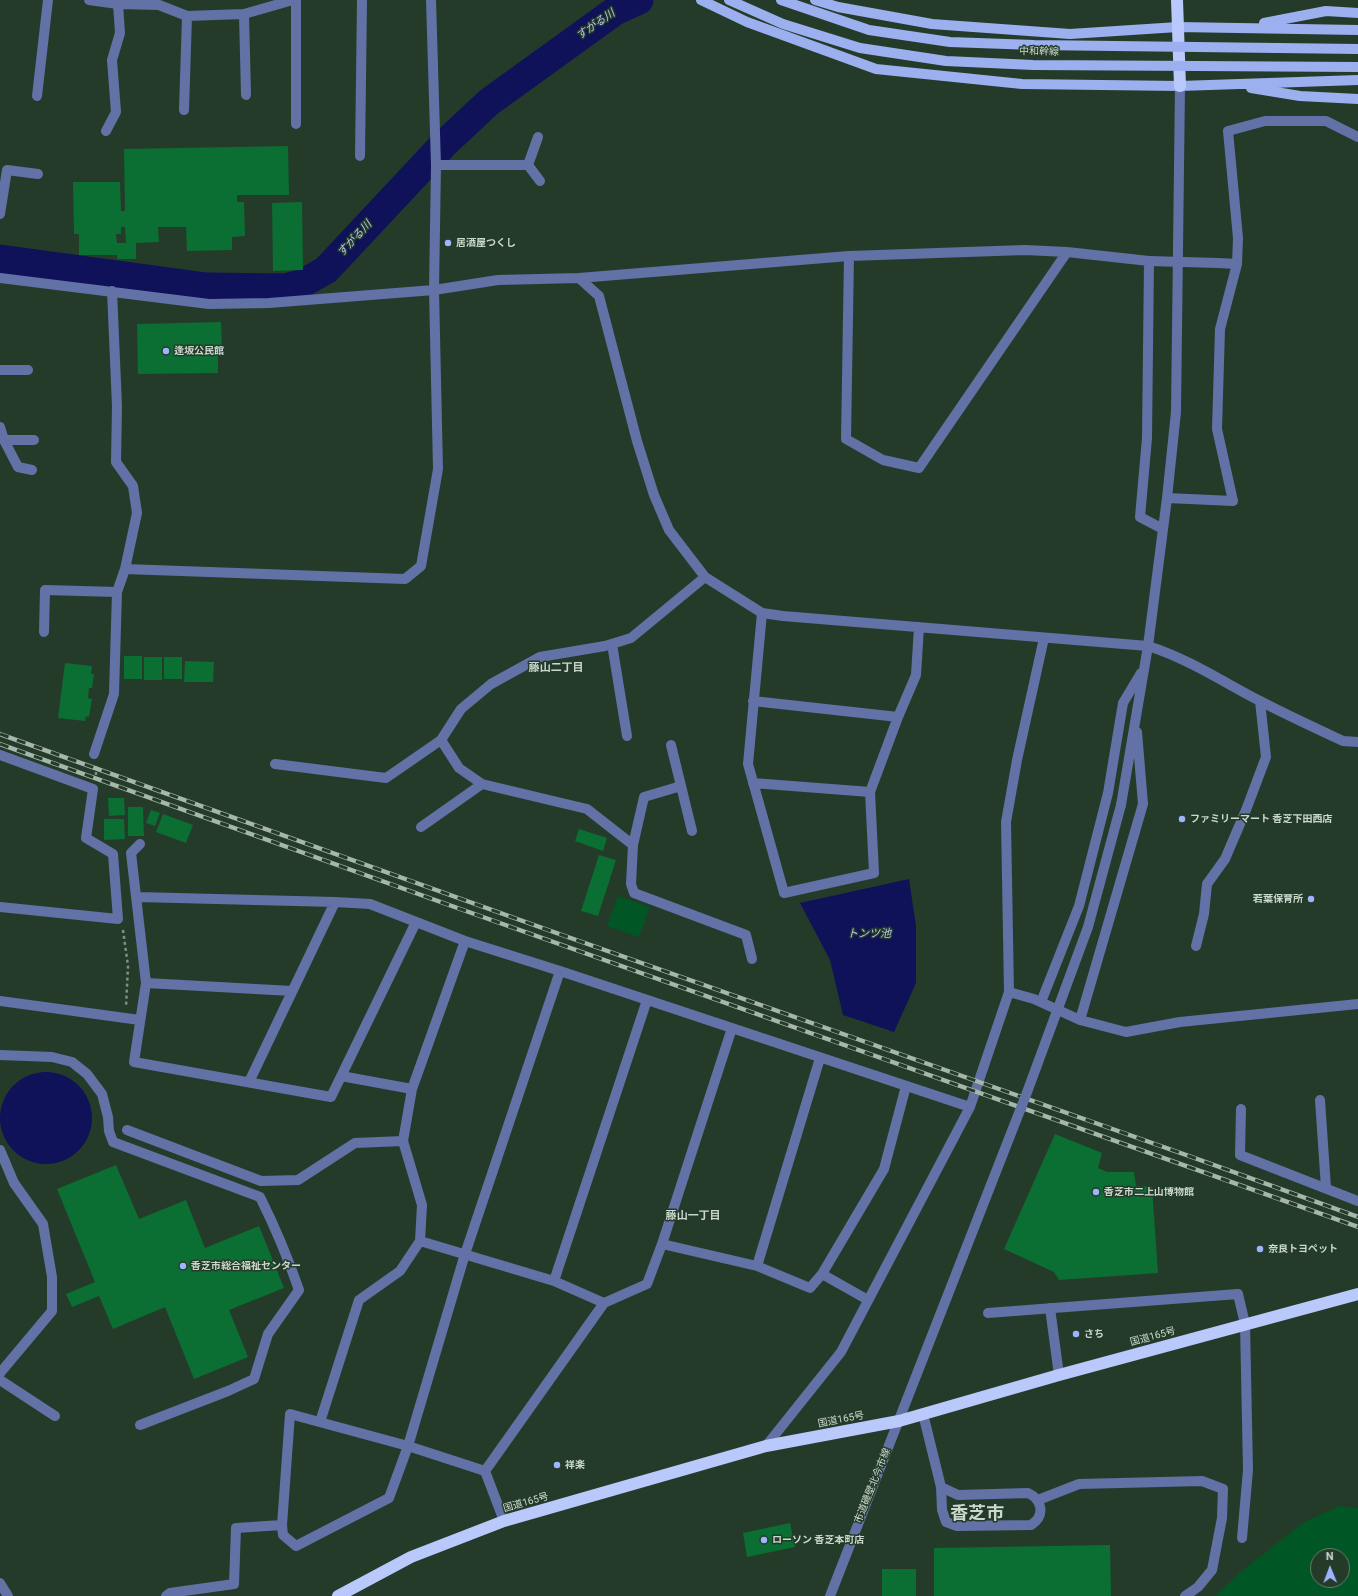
<!DOCTYPE html>
<meta charset="utf-8">
<style>
body{margin:0}
#map{position:relative;width:1358px;height:1596px;overflow:hidden;background:#253b2a;font-family:Roboto,sans-serif}
canvas{display:block}
.north{position:absolute;left:1310px;top:1548px;width:40px;height:40px;box-sizing:border-box;background:#253b2a;border:1px solid #677a6b;border-radius:50%;rotate:359deg;font-size:11px;font-weight:700;line-height:16px;text-align:center;color:#cad8cd}
.north::after{content:'';display:block;margin:auto;width:14px;height:18px;background:#9eb4fd;clip-path:polygon(50% 0,100% 100%,50% 72%,0 100%)}
</style>
<div id="map">
<canvas width="1358" height="1596"></canvas>
<div class="north">N</div>
</div>
<script>
const g = document.querySelector('canvas').getContext('2d');
g.lineJoin = 'round';
function fillPath(path, color) {
  g.fillStyle = color;
  g.fill(path, 'evenodd');
}
function strokePath(path, color, width, dash) {
  g.strokeStyle = color;
  g.lineWidth = width;
  g.lineCap = dash ? 'butt' : 'round';
  g.setLineDash(dash || []);
  g.stroke(path);
}
function write(font, color, halo, rows, align = 'center') {
  g.font = font + ' Roboto,"Noto Sans JP",sans-serif';
  g.lineWidth = 3;
  g.setLineDash([]);
  g.textBaseline = 'middle';
  g.strokeStyle = halo;
  g.fillStyle = color;
  for (const [text, x, y, turn = 0] of rows) {
    g.save();
    g.translate(x, y);
    g.rotate((+turn || 0) * Math.PI / 180);
    g.textAlign = isNaN(turn) ? turn : align;
    if (halo) g.strokeText(text, 0, 0);
    g.fillText(text, 0, 0);
    g.restore();
  }
}
const green = new Path2D(`
 M618,896l32,11 -11,30 -32,-11z
 M1339,1506l19,2v88h-143l28,-26 60,-47zM1318,1556h24v24h-24z`);
const water = new Path2D(`
 M909,879l7,47v57l-22,49 -51,-17 -13,-55 -30,-57z
 M0 1118a46 46 0 1 1 92 0a46 46 0 1 1-92 0Z`);
const river = new Path2D(`
 M0,259l206,28 80,1 17,-5 23,-13 118,-126 45,-42 126,-91 24,-11`);
const building = new Path2D(`
 M288,146l1,49h-52v7h7l1,34 -13,1v13l-45,1 -1,-24h-28l1,15 -23,1v16h-19v-4h-38v-21h-5l-1,-52h47l1,29h4l-1,-62zM121,227h4l1,16h-9l-1,-9h5z
 M302,202l1,68 -30,1 -1,-68z
 M221,322l1,29h-4v22l-80,1 -1,-50z
 M124,656h18v23h-18z
 M144,657h18v23h-18z
 M164,657h18v22h-18z
 M185,661l29,1 -1,20h-29z
 M65,663l27,3 -1,8h3l-2,14h-3l-1,10 4,1 -3,18 -3,-1 -1,5 -27,-3z
 M108,798h16l1,17 -16,1z
 M128,807h15l1,29h-16z
 M151,810l9,3 -5,13 -9,-3z
 M163,814l30,11 -7,18 -30,-11z
 M104,819h20l1,20 -21,1z
 M579,829l28,9 -4,13 -28,-10z
 M599,855l17,5 -18,56 -17,-5z
 M1055,1134l47,19 -4,15 9,4h27l2,14 16,1 6,86 -99,7 -5,-8 -50,-23z
 M116,1165l23,54 47,-19 19,48 54,-22 25,62 -55,22 19,47 -54,22 -29,-72 -52,22 -14,-33 -27,11 -6,-13 29,-12 -38,-93z
 M790,1523l5,24 -48,10 -4,-24z
 M1110,1545l1,51h-177v-48z
 M882,1569h34v27h-34z`);
const path = new Path2D(`
 M96,766v11
 M123,930l5,36 -2,41`);
const minor = new Path2D(`
 M89,0l29,4 41,1 28,11 57,-2 49,-14
 M296,0v124
 M244,14l2,81
 M37,96l11,-96
 M184,110l3,-94
 M106,131l10,-19 -4,-52 8,-27 -2,-29
 M360,156l2,-156
 M436,165h92l10,-28
 M528,165l12,16
 M0,214l7,-44 31,4
 M849,256l-3,183 37,21 36,8 148,-216
 M1218,263l19,1 1,-26 -10,-107 37,-10h61l32,16
 M0,278l209,26 60,-1 165,-13 64,-10 81,-2 270,-22 176,-6 42,2 82,9 -2,177 -7,79 23,12
 M579,278l20,18 38,145 17,54 15,35 36,47 57,36 21,3 365,30c41,13 75,36 112,55 27,14 55,27 83,40l15,1
 M0,370h28
 M0,427l4,13 14,27 14,3
 M4,440h30
 M1167,498l66,3 -16,-72 3,-100 17,-65
 M125,569l280,10 16,-13 17,-97 -4,-179 2,-125 -5,-165
 M705,577l-74,61 -26,8 -65,11 -49,27 -30,25 -20,31 18,28 23,16 105,25 46,36 -2,39 3,9 112,42 6,24
 M762,613l-14,151 36,129 90,-20 -4,-81 28,-75 18,-42 3,-48
 M44,632l1,-42 72,2
 M1044,638l-27,122 -11,62 3,170 25,7 46,21 46,12 54,-10 178,-18
 M612,644l15,92
 M753,701l145,16
 M671,745l21,86
 M94,754l20,-60 3,-102 8,-23 12,-56 -4,-27 -17,-24 1,-56 -5,-115
 M0,755l93,34 -7,49 27,16 5,65 -118,-12
 M275,764l111,14 55,-38
 M753,783l117,9
 M1121,805l27,-159 19,-148 9,-86 4,-326
 M421,827l61,-43
 M140,844l-9,9 15,130 -12,79 197,35 85,-175
 M633,845l11,-48 37,-11
 M137,897l198,5 35,2 95,37 95,30 410,136 -129,245 -75,94
 M1196,946l8,-32 3,-30 18,-25 21,-49 20,-53 -6,-56
 M146,983l146,8
 M0,1001l140,19
 M1041,1002l38,-96 29,-113 15,-90 18,-30
 M1080,1020l63,-216 -6,-72
 M0,1055l52,2 20,5 15,12 15,20 6,23 1,14 4,11 147,55c15,30 28,61 39,93l-31,44 -14,45 -26,12 -88,34
 M341,1076l71,13
 M249,1082l86,-180
 M1320,1100l6,88
 M970,1107l39,-115
 M1241,1109l-1,46 118,46
 M127,1130l134,51 37,-1 57,-37 48,-2
 M0,1150l14,33 29,41 9,53v34l-52,62
 M420,1241l134,40 50,22 43,-19 15,-40 70,-216
 M662,1244l95,22 63,-208
 M757,1266l53,22 12,-14 62,-105 22,-83
 M822,1274l46,26
 M554,1281l93,-281
 M1050,1308l9,67
 M988,1313l250,-19 7,30 3,146 -6,68
 M0,1380l55,36
 M923,1414l18,73
 M320,1422l39,-122 41,-29 20,-30 2,-36 -19,-64 9,-52 53,-148
 M485,1471l119,-168
 M941,1487l17,8 70,-2c15,7 17,23 3,32l-74,1 -11,-4 -4,-12z
 M1038,1500l41,-16 123,-3 21,8 -1,29 -10,52 -14,17 -13,9
 M504,1521l-19,-50 -77,-25 -118,-32 -8,111 1,10 13,11 93,-48 19,-52 57,-192 95,-283
 M0,1583l8,13
 M166,1596l4,-3 64,-9 2,-56 46,-3
 M830,1596l133,-340`);
const major = new Path2D(`
 M701,0l46,22 129,47 146,15 158,2 178,-6
 M815,0l23,7 94,17 138,10 108,-7 180,3
 M1264,23l62,-12 32,2
 M1251,88l49,8 58,3`);
const highway = new Path2D(`
 M1177,0l3,86
 M338,1596l73,-39 93,-36 262,-75 133,-25 160,-46 299,-81`);
const rail = new Path2D(`
 M0,734l548,196 641,226 169,61
 M0,744l449,161 909,322`);
const minorBridge = new Path2D(`
 M1149,261l69,2
 M963,1256l63,-161 62,-168 33,-122`);
const majorBridge = new Path2D(`
 M729,0l54,24 77,24 86,13 87,4 325,2
 M781,0l88,30 81,12 84,3 324,4`);
const markers = [
 [448,243,4,"#9eb4fd"],
 [166,351,4,"#9eb4fd"],
 [1182,819,4,"#9eb4fd"],
 [1311,899,4,"#9eb4fd"],
 [1096,1192,4,"#9eb4fd"],
 [1260,1249,4,"#9eb4fd"],
 [183,1266,4,"#9eb4fd"],
 [1076,1334,4,"#9eb4fd"],
 [557,1465,4,"#9eb4fd"],
 [764,1540,4,"#9eb4fd"]
];
const streetNames = [
 ["中和幹線",1039,52,1],
 ["国道165号",1153,1337,-15],
 ["国道165号",841,1420,-11],
 ["市道磯壁北今市線",873,1486,-68],
 ["国道165号",526,1503,-16]
];
const poiNames = [
 ["居酒屋つくし",456,243],
 ["逢坂公民館",174,351],
 ["ファミリーマート 香芝下田西店",1190,819],
 ["若葉保育所",1303,899,"right"],
 ["香芝市二上山博物館",1104,1192],
 ["奈良トヨペット",1268,1249],
 ["香芝市総合福祉センター",191,1266],
 ["さち",1084,1334],
 ["祥楽",565,1465],
 ["ローソン 香芝本町店",772,1540]
];
const waterNames = [
 ["すがる川",596,25,-35],
 ["すがる川",355,239,-47],
 ["トンツ池",869,934]
];
const neighbourhoodNames = [
 ["藤山二丁目",556,668],
 ["藤山一丁目",693,1216]
];
const townNames = [
 ["香芝市",977,1514]
];
fillPath(green, '#005624');
fillPath(water, '#0f1159');
strokePath(river, '#0f1159', 29);
fillPath(building, '#0b6e33');
strokePath(path, '#7e9082', 2.5, [3, 3]);
strokePath(minor, '#6272a6', 10);
strokePath(major, '#9cb0ef', 10);
strokePath(highway, '#b9c9fc', 12);
strokePath(rail, '#a6b6aa', 4.5);
strokePath(rail, '#253b2a', 3, [9]);
strokePath(minorBridge, '#6272a6', 10);
strokePath(majorBridge, '#9cb0ef', 10);
for (const [x, y, r, color] of markers) {
  const dot = new Path2D();
  dot.arc(x, y, r, 0, 2 * Math.PI);
  g.fillStyle = color;
  g.fill(dot);
  strokePath(dot, '#253b2a', 1.5);
}
write('10px', '#cad8cd', '#253b2a', streetNames);
write('bold 10px', '#cad8cd', '#253b2a', poiNames, 'left');
write('italic 11px', '#b7c4ef', '#253b2a', waterNames);
write('bold 11px', '#cad8cd', '#253b2a', neighbourhoodNames);
write('bold 18px', '#cad8cd', '#253b2a', townNames);
</script>
